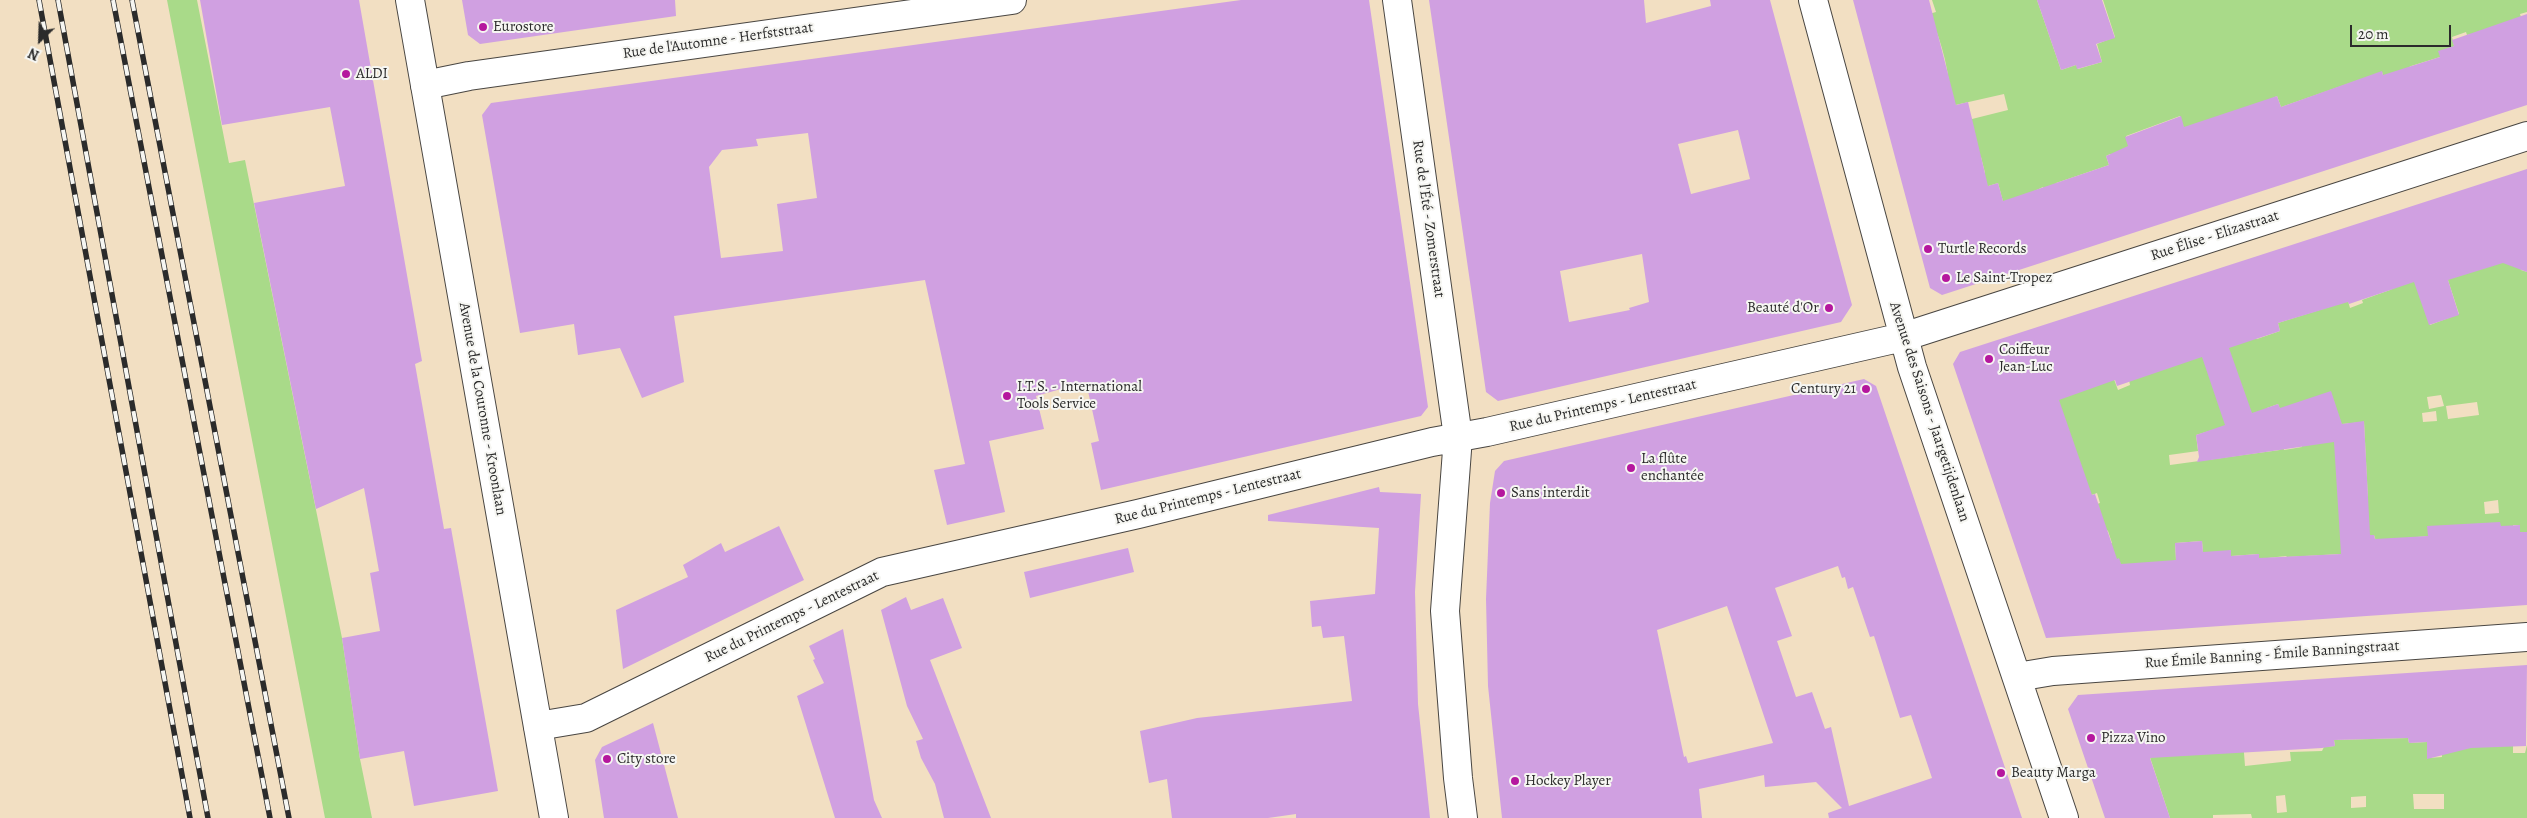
<!DOCTYPE html>
<meta charset="utf-8">
<style>
body{margin:0}
#map{position:relative;width:2527px;height:818px;overflow:hidden;background:#f2dfc2;font-family:Alegreya,serif}
canvas{display:block}
.north{position:absolute;left:15px;top:15px;width:50px;height:50px;-webkit-text-stroke:4px #f6f6f2;paint-order:stroke;rotate:204deg;font-size:14px;font-weight:700;line-height:20px;text-align:center;color:#2b2b2b}
.north::after{content:'';display:block;margin:auto;width:18px;height:22px;background:#2b2b2b;clip-path:polygon(50% 0,100% 100%,50% 72%,0 100%)}
.scale{position:absolute;left:2350px;top:25px;width:101px;height:22px;box-sizing:border-box;border:2px solid #2b2b2b;border-top:0;padding-left:6px;font-size:15px;line-height:18px;white-space:nowrap;color:#2b2b2b;-webkit-text-stroke:4px #f6f6f2;paint-order:stroke}
</style>
<div id="map">
<canvas width="2527" height="818"></canvas>
<div class="north">N</div>
<div class="scale">20 m</div>
</div>
<script>
const g = document.querySelector('canvas').getContext('2d');
g.lineJoin = 'round';
function fillPath(path, color) {
  g.fillStyle = color;
  g.fill(path, 'evenodd');
}
function strokePath(path, color, width, dash) {
  g.strokeStyle = color;
  g.lineWidth = width;
  g.lineCap = dash ? 'butt' : 'round';
  g.setLineDash(dash || []);
  g.stroke(path);
}
function write(font, color, halo, rows, align = 'center') {
  g.font = font + ' Alegreya,serif';
  g.lineWidth = 4;
  g.setLineDash([]);
  g.textBaseline = 'middle';
  g.strokeStyle = halo;
  g.fillStyle = color;
  for (const [text, x, y, turn = 0] of rows) {
    g.save();
    g.translate(x, y);
    g.rotate((+turn || 0) * Math.PI / 180);
    g.textAlign = isNaN(turn) ? turn : align;
    if (halo) g.strokeText(text, 0, 0);
    g.fillText(text, 0, 0);
    g.restore();
  }
}
const green = new Path2D(`
 M167,0h30l32,163 16,-3 97,478 18,121 12,59h-47z
 M1932,0h105l24,70 15,-5 2,4 24,-7 -5,-18 18,-7 -12,-37h424v12l-7,2 3,10 -56,11 -1,-3 -14,5 2,9 -14,11 -29,9 -26,16 -3,-10 -101,35 -4,-11 -90,43 -7,-23 -54,20 5,18h-21l-4,2 3,9 -53,18 5,20 -12,3 -6,-19 -39,18 -6,-22 -16,5 3,-15 -4,-16 -19,5 -2,-40 48,-12 -4,-16 -53,12c-1,-31 -8,-63 -22,-92l7,-2z
 M2514,247l7,23 6,2v260h-7l-1,-7h-6l2,31 -87,-20 -52,5 -2,-6 -5,1 -28,18 -54,3 -1,-1 -27,3v-5l-28,2v-6l-27,13 -2,-22 -27,2 1,17 -52,28 -21,-42 9,-3 -4,-12 -27,-21 19,-7 -3,-10 -14,5 -48,-143 77,19 6,16 12,-5 -1,-5 83,-47 45,6 23,-8 -2,-8 70,-22 2,7 13,-5 -1,-3 28,-10 25,-13 15,48 29,-11 -13,-40c28,4 45,-12 68,-27zM2441,395l3,11 -15,3 -2,-12zM2477,402l2,13 -31,4 -2,-13zM2278,404l5,13 59,7 22,-2 4,78 -35,-73 -51,9 -2,14 -110,15 -1,-10 29,-4 -2,-16 73,-22 -2,-5zM2436,411l1,10 -14,1 -1,-9zM2300,437l2,10 -18,3 -2,-10zM2498,500l1,13 -14,1 -1,-12z
 M2142,733l101,7 2,26 46,-5 -1,-9 32,-1 2,-4 11,-1 -1,-6 74,-2 1,5 18,-1 1,16 14,-1 -1,-14 72,3v7h12l2,-8v73h-275l-1,-4 -38,1v3h-43zM2413,794h31v15h-30zM2285,795l2,17 -10,1 -1,-17zM2366,796v11l-15,1v-11z`);
const building = new Path2D(`
 M200,0h159l63,361 -7,3 29,165 7,-1 47,263 -84,15 -10,-55 -44,8 -18,-121 38,-7 -10,-58 9,-2 -15,-83 -48,21 -62,-306 91,-17 -15,-79 -108,18z
 M462,0h213l1,16 -196,28 -12,-9z
 M1241,0h128l59,407 -7,9 -320,74 -10,-47 8,-2 -13,-59 -50,14 8,33 -55,12 16,71 -58,13 -13,-55 31,-6 -40,-184 -251,36 10,66 -42,16 -22,-50 -42,7 -4,-31 -54,9 -38,-218 9,-12zM808,133l9,65 -40,6 6,47 -62,7 -12,-91 13,-17 36,-4 -2,-7z
 M1429,0h215l2,23 65,-17 -1,-6h60l82,305 -11,17 -343,79 -12,-9zM1738,130l12,49 -59,15 -13,-50zM1642,254l7,48 -20,6 1,2 -61,12 -9,-51z
 M1853,0h76l27,105 12,-3 20,84 10,-3 5,18 106,-36 -3,-9 22,-10 -3,-9 56,-21 3,11 93,-31 4,11 101,-36 1,4 57,-18 -2,-6 16,-5 -2,-6 75,-26v91l-585,190 -12,-7z
 M2037,0h65l13,38 -19,6 6,18 -25,7 -1,-4 -15,5z
 M2527,169v103l-24,-9 -55,17 11,35 -30,10 -15,-43 -65,22 -1,-2 -70,21 2,8 -51,17 23,65 26,-9 2,4 51,-17 11,33 22,-3 6,114h4l1,4 53,-3 -1,-10 73,-4 1,4 19,-1v7h7v73l-481,33 -93,-274 7,-12zM2202,357l23,68 -29,10 3,22 -2,5 137,-20 7,112 -82,4v-4l-28,2v-6l-28,2 -1,-11 -27,2 1,17 -55,4 -2,-6 -2,1 -22,-65 -3,1 -33,-95 56,-20 2,6z
 M1864,379l12,7 146,432h-193l-1,-5 14,-5 -26,-26 -51,5 -1,-12 -65,14 3,29h-200l-14,-132 -2,-87 4,-96 5,-32 9,-10zM1838,566l4,12 3,-1 3,12 5,-2 17,50 4,-1 26,82 11,-3 21,63 -83,28 -18,-79 -6,2 -13,-37 -16,5 -19,-56 15,-5 -17,-48zM1727,606l46,137 -85,20 -2,-7 -2,1 -27,-127z
 M1379,487l1,5 41,2 -6,98 3,112 12,114h-134v-4l-28,4h-96l-5,-39 -18,4 -9,-52 57,-13 155,-17 -8,-65 -21,2 -2,-12 -9,1 -2,-26 65,-7 4,-66 -111,-7v-6z
 M779,526l25,54 -181,89 -7,-59 72,-33 -5,-12 38,-22 4,9z
 M1128,548l6,24 -104,26 -6,-26z
 M906,597l5,13 32,-12 19,50 -32,12 61,158h-47l-9,-34 -14,-26 -5,-17 7,-2 -16,-33 -26,-96z
 M843,629l31,171 8,18h-47l-38,-122 27,-13 -11,-23 2,-1 -6,-13z
 M2527,665l-1,81 -55,2 -44,11v-17l-18,1 -1,-5 -36,1 -38,1 1,6 -13,2 -172,10 20,60h-65l-37,-109 10,-14z
 M653,723l25,95h-74l-9,-58 7,-13z`);
const street = new Path2D(`
 M1397,0l61,437 -13,174 13,167 5,40
 M1813,0l99,367 152,451
 M425,85l44,-9 543,-76
 M2017,677l36,-6 474,-34
 M538,726l48,-8 296,-146 256,-58 294,-72 55,-10 416,-95 624,-201`);
const secondary = new Path2D(`
 M410,0l144,818`);
const rail = new Path2D(`
 M39,0l151,818
 M58,0l150,818
 M113,0l157,818
 M132,0l157,818`);
const markers = [
 [483,27,5,"#b5179e"],
 [346,74,5,"#b5179e"],
 [1928,249,5,"#b5179e"],
 [1946,278,5,"#b5179e"],
 [1829,308,5,"#b5179e"],
 [1989,359,5,"#b5179e"],
 [1866,389,5,"#b5179e"],
 [1007,396,5,"#b5179e"],
 [1631,468,5,"#b5179e"],
 [1501,493,5,"#b5179e"],
 [2091,738,5,"#b5179e"],
 [607,759,5,"#b5179e"],
 [2001,773,5,"#b5179e"],
 [1515,781,5,"#b5179e"]
];
const poiNames = [
 ["Eurostore",493,27],
 ["ALDI",356,74],
 ["Turtle Records",1938,249],
 ["Le Saint-Tropez",1956,278],
 ["Beauté d'Or",1819,308,"right"],
 ["Coiffeur",1999,350],
 ["Jean-Luc",1999,367],
 ["I.T.S. - International",1017,387],
 ["Tools Service",1017,404],
 ["Century 21",1856,389,"right"],
 ["La flûte",1641,459],
 ["enchantée",1641,476],
 ["Sans interdit",1511,493],
 ["Pizza Vino",2101,738],
 ["City store",617,759],
 ["Beauty Marga",2011,773],
 ["Hockey Player",1525,781]
];
const streetNames = [
 ["Rue de l'Automne - Herfststraat",718,41,-8],
 ["Rue de l'Été - Zomerstraat",1428,219,82],
 ["Rue Élise - Elizastraat",2215,236,-18],
 ["Rue du Printemps - Lentestraat",1603,406,-13],
 ["Avenue de la Couronne - Kroonlaan",482,409,80],
 ["Avenue des Saisons - Jaargetijdenlaan",1929,412,72],
 ["Rue du Printemps - Lentestraat",1208,497,-14],
 ["Rue du Printemps - Lentestraat",792,617,-26],
 ["Rue Émile Banning - Émile Banningstraat",2272,655,-4]
];
fillPath(green, '#a9da89');
fillPath(building, '#d0a0e1');
strokePath(street, '#494642', 30);
strokePath(secondary, '#494642', 30);
strokePath(street, '#fff', 28);
strokePath(secondary, '#fff', 28);
strokePath(rail, '#2b2b2b', 5.5);
strokePath(rail, '#f6f6f2', 4, [11]);
for (const [x, y, r, color] of markers) {
  const dot = new Path2D();
  dot.arc(x, y, r, 0, 2 * Math.PI);
  g.fillStyle = color;
  g.fill(dot);
  strokePath(dot, '#f6f6f2', 2);
}
write('15px', '#2b2b2b', '#f6f6f2', poiNames, 'left');
write('15px', '#2b2b2b', '#f6f6f2', streetNames);
</script>
